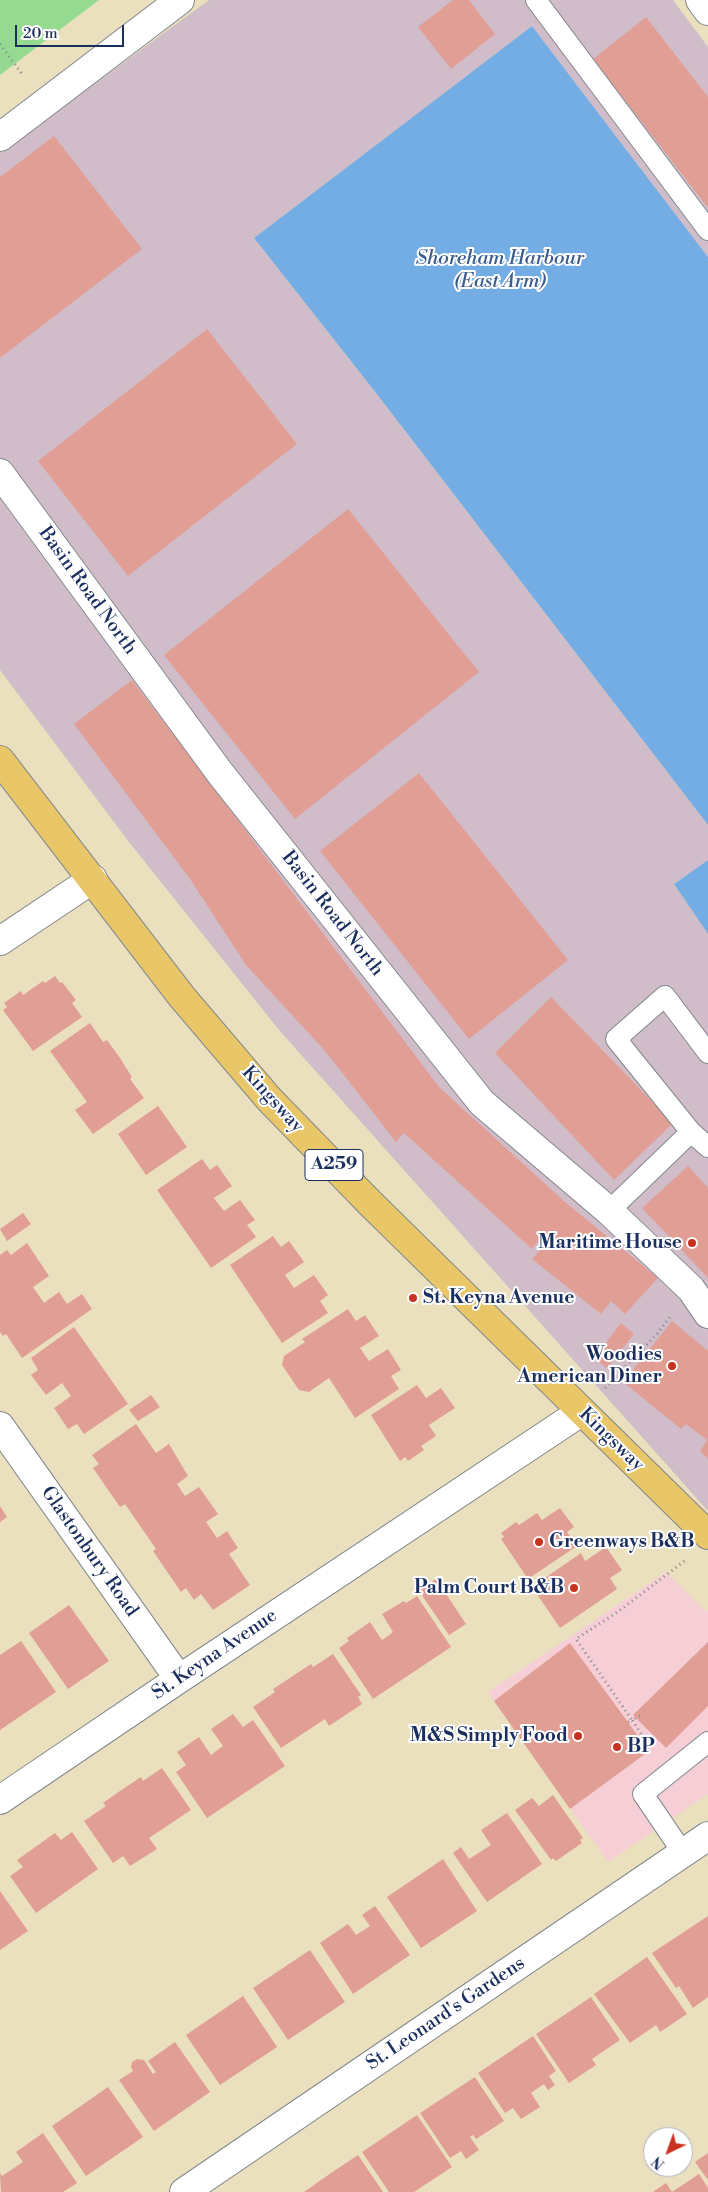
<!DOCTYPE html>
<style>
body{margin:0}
#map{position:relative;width:708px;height:2192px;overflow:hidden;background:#eae0be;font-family:"Libre Bodoni",serif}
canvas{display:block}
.north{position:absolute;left:643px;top:2127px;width:50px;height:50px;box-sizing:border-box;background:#fff;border:1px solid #a4acbf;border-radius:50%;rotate:222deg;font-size:14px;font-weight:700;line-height:20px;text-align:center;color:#1b2f5e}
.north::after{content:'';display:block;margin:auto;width:18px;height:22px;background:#c8321e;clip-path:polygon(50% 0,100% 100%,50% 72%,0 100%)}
.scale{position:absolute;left:15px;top:25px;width:109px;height:22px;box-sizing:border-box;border:2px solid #1b2f5e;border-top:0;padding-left:6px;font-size:15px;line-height:18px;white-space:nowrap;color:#1b2f5e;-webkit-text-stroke:4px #fff;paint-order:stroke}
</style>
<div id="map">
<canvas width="708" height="2192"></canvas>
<div class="north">N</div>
<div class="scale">20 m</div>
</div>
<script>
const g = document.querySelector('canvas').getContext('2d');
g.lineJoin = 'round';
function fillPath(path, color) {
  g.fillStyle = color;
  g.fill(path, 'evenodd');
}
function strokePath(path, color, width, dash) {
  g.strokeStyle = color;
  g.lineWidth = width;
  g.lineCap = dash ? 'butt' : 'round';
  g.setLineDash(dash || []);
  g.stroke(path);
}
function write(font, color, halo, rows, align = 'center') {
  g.font = font + ' "Libre Bodoni",serif';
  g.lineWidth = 4;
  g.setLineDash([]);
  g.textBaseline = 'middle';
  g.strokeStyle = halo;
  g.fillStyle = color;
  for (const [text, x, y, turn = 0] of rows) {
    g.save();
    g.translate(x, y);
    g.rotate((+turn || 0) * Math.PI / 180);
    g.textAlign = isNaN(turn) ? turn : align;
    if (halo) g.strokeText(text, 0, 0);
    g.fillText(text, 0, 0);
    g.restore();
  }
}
const built = new Path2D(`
 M666,1572l42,41v181l-100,68 -120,-170z`);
const industrial = new Path2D(`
 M209,0h464l35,47v210l-176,-231 -278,212 122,155 332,432v35l-34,24 34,50v577l-429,-481 -150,-188 -129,-172v-517z`);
const green = new Path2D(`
 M0,0h99l-99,75z`);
const water = new Path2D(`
 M532,26l176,231v568l-332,-432 -122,-155z
 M708,860v74l-34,-50z`);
const building = new Path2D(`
 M453,0h16l26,34 -44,35 -33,-42z
 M646,17l62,80v111l-115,-149z
 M54,136l88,113 -142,109v-181z
 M207,329l90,115 -169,132 -90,-115z
 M348,509l131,163 -184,147 -131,-164z
 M132,680l307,407 126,115 93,76 -33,36 -14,-13 -10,13 -69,-55 11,-12 -6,-5 -5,7 -128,-116 -8,9 -70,-90 -80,-87 -56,-86 -116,-155z
 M419,773l149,187 -99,79 -149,-188z
 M55,976l5,7 2,-1 14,18 -4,3 10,14 -49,34 -30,-41 4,-3 -3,-4 17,-12 2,4 20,-14 2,2z
 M551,997l122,126 -59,57 -119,-127z
 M90,1023l13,19 4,-2 13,18 12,19 -2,2 14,19 -51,36 -18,-24 12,-8 -37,-51z
 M158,1106l29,41 -41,28 -28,-41z
 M202,1159l8,11 7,-5 15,21 -18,12 10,13 16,-11 15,20 -8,5 9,12 -45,31 -54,-78z
 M688,1166l20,22v90l-66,-70z
 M23,1213l8,11 -24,17 -7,-12z
 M273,1236l8,11 8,-6 15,21 -19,13 9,13 20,-13 14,20 -8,6 8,12 -46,30 -52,-78z
 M27,1243l22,33 -16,11 11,16 15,-11 8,12 15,-10 10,15 -70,49 -16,-24 -3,2 -3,-4v-77l7,-5 4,5z
 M348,1309l8,12 9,-6 14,21 -19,12 9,13 19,-12 13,21 -10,6 8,13 -44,29 -26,-40 -20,14 -10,-2 -17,-25 2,-9 21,-14 -3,-3z
 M672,1321l36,30v108l-8,-8 7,-11 -21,-16 -5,5 -58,-47z
 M621,1323l13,11 -27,34 -13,-10z
 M74,1327l54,77 -44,30 -7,-10 -9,5 -14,-21 17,-12 -9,-13 -16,12 -15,-20 7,-5 -7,-12z
 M417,1385l9,13 15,-10 14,20 -26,17 7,11 -15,10 3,4 -16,11 -3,-4 -5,4 -29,-46z
 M151,1395l9,12 -22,14 -9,-11z
 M136,1424l20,29 13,-9 19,32 -11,8 8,12 14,-9 19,27 -12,8 11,16 10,-7 11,17 -9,6 21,31 -37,25 -12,-16 -7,6 -8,-12 -5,4 -28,-41 3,-2 -31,-45 -5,3 -27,-39 6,-4 -7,-9z
 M0,1506l7,11 -7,5z
 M560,1508l14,19 -7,5 10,14 -49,33 -27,-40 3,-2 -3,-4 15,-11 3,3 18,-12 5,7z
 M606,1547l16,23 -12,8 7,11 -57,39 -28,-41 49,-34 4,8z
 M436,1579l30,45 -17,11 -30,-44z
 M417,1596l34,51 -78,52 -34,-51 10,-7 -2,-3 23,-16 12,18 6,-4 5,-4 -11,-18 22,-13 2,2z
 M69,1605l40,56 -41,28 -39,-56z
 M21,1641l35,51 -56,38v-75z
 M708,1642v64l-42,42 -33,-33z
 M570,1643l79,108 -79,58 -76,-108z
 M333,1654l28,41 -3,2 4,7 -33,22 -4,-7 -44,29 -28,-41 22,-15 -2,-3 38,-25 2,3z
 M233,1714l10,13 10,-7 32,46 -78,52 -31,-46 10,-7 -9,-13 22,-15 12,18 12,-9 -12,-17z
 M162,1768l29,42 -42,28 8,11 -27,17 -7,-10 -10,7 -29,-42 22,-15 -3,-3 17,-12 21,-14 2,4z
 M553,1795l30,43 -3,2 2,3 -26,18 -3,-3 -2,2 -36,-50 17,-12 7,8z
 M507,1813l35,51 -55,38 -34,-49 8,-6 8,12 22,-14 -10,-15z
 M72,1832l26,37 -62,44 -26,-37 13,-9 -6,-7 38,-27 6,7z
 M443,1859l34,52 -56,37 -34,-51z
 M0,1891l28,40 -28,19z
 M375,1906l35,49 -57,39 -33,-51 28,-19 8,11 14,-9 -8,-11z
 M708,1916v81l-15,11 -14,-22 -3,2 -24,-35z
 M310,1950l35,52 -57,38 -35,-52z
 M647,1957l40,57 -27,18 -4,-7 -26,18 -36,-49z
 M243,1996l34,51 -57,38 -34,-50z
 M591,1997l29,43 -28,19 4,6 -27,18 -33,-49z
 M533,2036l23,35 -7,5 6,9 -7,5 -4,-6 -13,9 9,14 -19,12 -8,-11 -8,5 -27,-40z
 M175,2042l35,50 -56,39 -35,-51 14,-9 -2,-4 1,-5 5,-3 7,1 9,14 3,-2 -8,-11z
 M475,2077l29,44 -28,18 -3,-4 -3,2 9,13 -13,9 -5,-8 -11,7 -30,-45z
 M108,2087l35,50 -57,39 -34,-50z
 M417,2115l35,52 -38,25h-25l-27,-40z
 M43,2133l34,50 -14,9h-62l-1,-19 2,3 21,-14 -7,-10z
 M708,2153v27l-13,-18z
 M358,2155l25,37h-79l27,-19z
 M699,2174l9,14v4h-55l13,-9 6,9z`);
const path = new Path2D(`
 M0,44l22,30
 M605,1388l52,-54 13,-17
 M640,1716l-8,4 -56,-81 43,-28 68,-52
 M628,1722l4,-2 19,29`);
const service = new Path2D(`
 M536,0l172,230
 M708,1053l-43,-57 -49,43 75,93 17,15
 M609,1211l82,-79
 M683,1853l-40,-59 65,-52`);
const minor = new Path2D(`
 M700,0l8,11
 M0,137l180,-137
 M0,473l220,300 262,330 127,108 82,78 17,25
 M0,941l93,-62
 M0,1426l179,253
 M0,1800l179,-121 402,-267
 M184,2192l524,-356`);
const primary = new Path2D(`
 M0,760l182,237 87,102 100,103 339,333`);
const markers = [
 [692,1243,5,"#c8321e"],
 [413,1298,5,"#c8321e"],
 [672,1366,5,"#c8321e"],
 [539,1542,5,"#c8321e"],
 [574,1588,5,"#c8321e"],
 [578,1736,5,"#c8321e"],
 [617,1747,5,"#c8321e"]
];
const shields = [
 [334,1165,58]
];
const shieldNames = [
 ["A259",334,1165]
];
const streetNames = [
 ["Basin Road North",87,591,54],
 ["Basin Road North",332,914,52],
 ["Kingsway",272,1100,48],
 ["Kingsway",611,1440,44],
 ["Glastonbury Road",89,1552,55],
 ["St. Keyna Avenue",215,1655,-34],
 ["St. Leonard's Gardens",446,2014,-34]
];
const poiNames = [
 ["Maritime House",682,1243],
 ["St. Keyna Avenue",423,1298,"left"],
 ["Woodies",662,1355],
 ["American Diner",662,1377],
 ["Greenways B&B",549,1542,"left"],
 ["Palm Court B&B",564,1588],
 ["M&S Simply Food",568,1736],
 ["BP",627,1747,"left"]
];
const waterNames = [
 ["Shoreham Harbour",500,259],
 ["(East Arm)",500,282]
];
fillPath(built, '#f6cfd6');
fillPath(industrial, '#d1bdc9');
fillPath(green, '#96da92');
fillPath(water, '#74ade4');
fillPath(building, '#e19e95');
strokePath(service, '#82888e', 22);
strokePath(minor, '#82888e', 30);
strokePath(primary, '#82888e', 30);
strokePath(path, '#82888e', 3, [1, 4]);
strokePath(service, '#fff', 20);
strokePath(minor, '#fff', 28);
strokePath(primary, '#e9c769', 28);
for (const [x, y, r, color] of markers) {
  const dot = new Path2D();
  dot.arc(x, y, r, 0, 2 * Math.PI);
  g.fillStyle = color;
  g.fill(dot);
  strokePath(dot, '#fff', 2);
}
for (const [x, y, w] of shields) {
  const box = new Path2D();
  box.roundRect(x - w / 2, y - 15.5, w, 31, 4);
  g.fillStyle = '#fff';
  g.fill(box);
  strokePath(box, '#1b2f5e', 1);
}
write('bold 18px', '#1b2f5e', null, shieldNames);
write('19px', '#1b2f5e', '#fff', streetNames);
write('bold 19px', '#1b2f5e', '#fff', poiNames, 'right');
write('italic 20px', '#3a5b8d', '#fff', waterNames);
</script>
